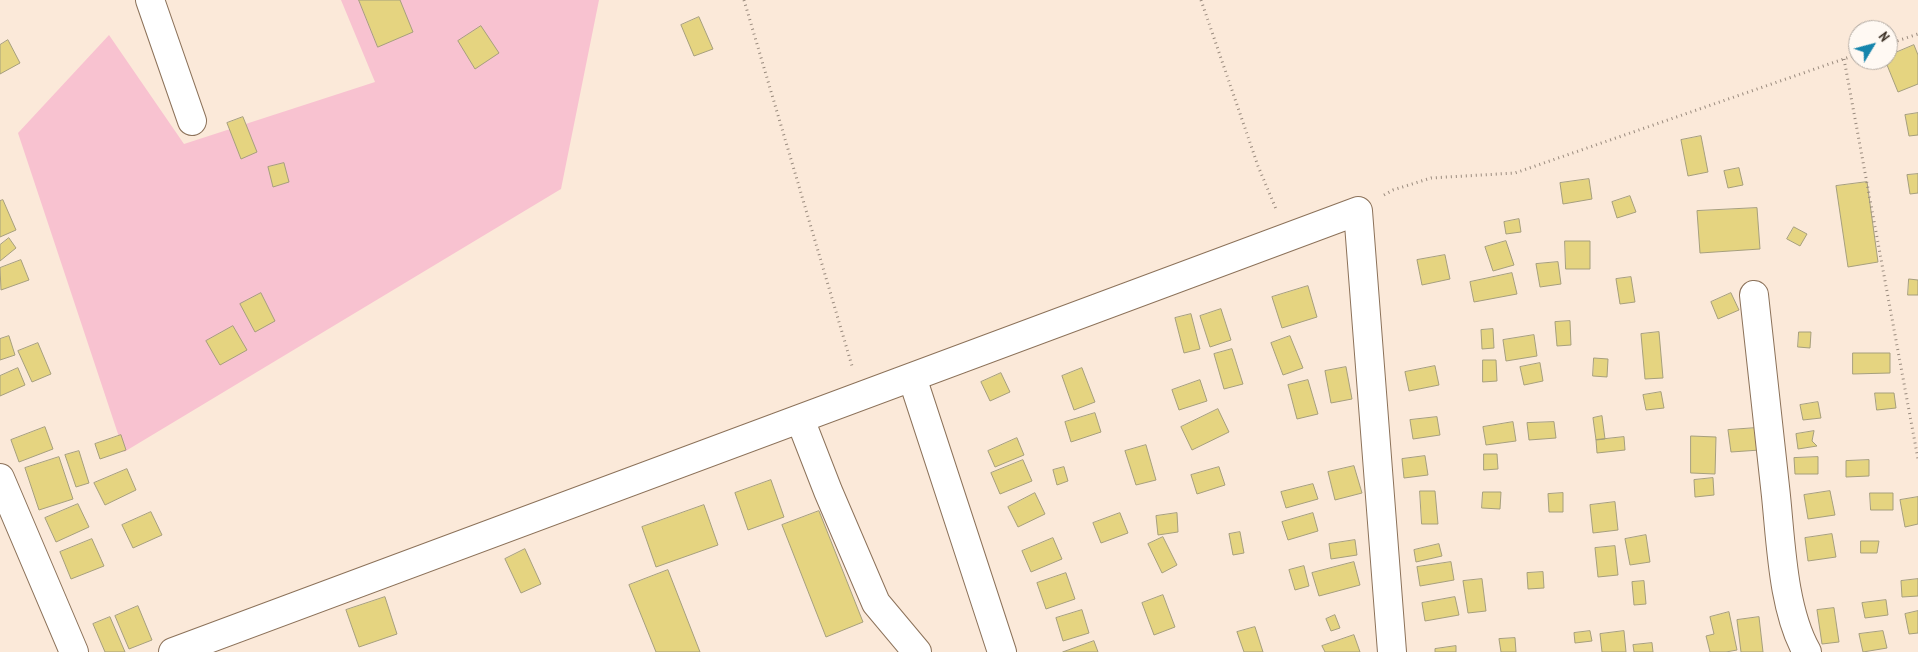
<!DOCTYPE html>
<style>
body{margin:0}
#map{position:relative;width:1918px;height:652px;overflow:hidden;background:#fbe9d9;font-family:"PT Sans Narrow",sans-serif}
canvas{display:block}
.north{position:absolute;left:1848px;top:20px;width:50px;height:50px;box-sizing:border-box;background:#fff9f3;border:1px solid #b1a9a1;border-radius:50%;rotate:53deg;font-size:14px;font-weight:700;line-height:20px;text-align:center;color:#3c3126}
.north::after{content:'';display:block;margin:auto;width:18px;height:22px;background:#1685ac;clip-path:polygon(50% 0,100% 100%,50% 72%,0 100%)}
</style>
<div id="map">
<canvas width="1918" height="652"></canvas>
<div class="north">N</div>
</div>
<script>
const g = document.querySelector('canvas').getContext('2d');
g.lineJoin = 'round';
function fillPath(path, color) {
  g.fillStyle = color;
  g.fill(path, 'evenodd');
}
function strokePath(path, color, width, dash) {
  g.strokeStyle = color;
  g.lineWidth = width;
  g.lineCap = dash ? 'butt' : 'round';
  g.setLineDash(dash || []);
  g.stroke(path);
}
const green = new Path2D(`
 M341,0h258l-38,189 -437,263 -106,-319 91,-98 75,109 191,-62z`);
const building = new Path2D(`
 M359,0h41l13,32 -35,15z
 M699,17l14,32 -19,7 -13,-31z
 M481,26l18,27 -24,16 -17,-28z
 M8,40l12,23 -20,11v-29z
 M1914,45l4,10v29l-20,8 -13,-32h3v-4z
 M1918,113v22l-9,1 -4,-21z
 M243,117l14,35 -16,7 -14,-36z
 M1701,136l7,36 -20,4 -7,-36z
 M284,163l5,19 -16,5 -5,-20z
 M1739,168l4,17 -15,3 -4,-17z
 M1918,174v19l-8,1 -3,-19z
 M1589,179l3,20 -29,5 -3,-21z
 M1867,182l11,80 -30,5 -12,-81z
 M1630,196l6,16 -19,6 -5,-16z
 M3,200l13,30 -16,7v-36z
 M1757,208l3,41 -60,4 -3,-42z
 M1519,219l2,13 -15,2 -2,-12z
 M1794,227l13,7 -7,12 -13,-7z
 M9,238l7,10 -16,13v-16z
 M1506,241l8,24 -21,6 -8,-24z
 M1565,241h25v28h-24z
 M1445,255l5,24 -28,6 -5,-25z
 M21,260l8,20 -28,10 -1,-22z
 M1558,262l3,22 -21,3 -4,-23z
 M1512,273l5,21 -43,8 -4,-20z
 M1631,277l4,25 -15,2 -4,-25z
 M1909,279l9,1v15h-10z
 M1308,286l9,31 -35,11 -10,-31z
 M261,293l14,28 -20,11 -15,-28z
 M1731,293l8,17 -21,9 -7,-17z
 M1221,309l10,31 -21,7 -10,-31z
 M1191,314l9,35 -16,4 -9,-35z
 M1570,321l1,24 -14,1 -2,-24z
 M233,326l14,24 -27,15 -14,-24z
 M1493,329l1,19 -12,1 -1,-19z
 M1659,332l4,46 -18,1 -4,-45z
 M1799,332h12l-1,16 -12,-1z
 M1534,335l3,21 -31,5 -3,-21z
 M9,336l6,19 -15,5v-21z
 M1290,336l13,32 -20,7 -12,-32z
 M38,343l13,31 -19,8 -14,-31z
 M1232,349l11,35 -19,5 -10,-35z
 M1853,353h37v20l-37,1z
 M1594,358l14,1 -1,18 -14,-1z
 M1483,360h13l1,21 -14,1z
 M1540,363l3,18 -19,4 -4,-18z
 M1435,366l4,19 -30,6 -4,-19z
 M1346,367l6,32 -21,4 -6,-32z
 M18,368l7,17 -25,11v-20z
 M1082,368l13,34 -21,8 -12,-34z
 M1001,373l9,19 -20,9 -9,-19z
 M1200,380l7,21 -28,9 -7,-20z
 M1308,380l10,34 -21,5 -9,-34z
 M1661,392l3,16 -18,2 -3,-15z
 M1875,393h19l2,15 -19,2z
 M1818,402l3,16 -18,2 -3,-15z
 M1218,409l11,23 -37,18 -11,-23z
 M1095,413l6,19 -30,10 -6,-20z
 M1602,416l3,23 -9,1 -3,-22z
 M1437,417l3,18 -27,4 -3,-19z
 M1513,422l3,19 -30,4 -3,-18z
 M1554,422l2,16 -27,2 -2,-17z
 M45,427l8,22 -34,13 -8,-22z
 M1756,428l4,22 -29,2 -3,-22z
 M1814,431l-2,10 5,5 -19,3 -2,-15z
 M121,435l5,15 -26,9 -5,-15z
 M1691,436l25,1 -1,37 -24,-1z
 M1624,437l1,13 -28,3 -1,-13z
 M1017,438l7,17 -29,12 -7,-16z
 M1146,445l10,35 -20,5 -11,-34z
 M79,451l10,32 -13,4 -11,-32z
 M1484,454h13l1,15 -14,1z
 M1425,456l3,19 -24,3 -2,-19z
 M59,457l14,42 -34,11 -14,-42z
 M1818,457v17h-23l-1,-16z
 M1023,460l9,21 -32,13 -9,-21z
 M1869,460v16l-23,1v-16z
 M1354,466l8,27 -27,7 -7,-28z
 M1064,467l4,14 -11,4 -4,-15z
 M1219,467l6,18 -28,9 -6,-19z
 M127,469l9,21 -31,15 -11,-22z
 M1713,478l1,17 -19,2 -1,-17z
 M771,480l13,37 -36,13 -13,-37z
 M1313,484l5,15 -32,9 -5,-16z
 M1420,491h15l3,33h-16z
 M1830,491l5,24 -27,4 -4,-24z
 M1483,492h18l-1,17 -18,-1z
 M1035,493l10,21 -27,13 -10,-20z
 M1563,493v19h-14l-1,-18z
 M1870,493h23v17h-22z
 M1918,497v27l-13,3 -5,-27z
 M1615,502l3,28 -25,3 -3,-28z
 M78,504l11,23 -33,15 -11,-24z
 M704,505l14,40 -62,22 -14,-40z
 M819,511l44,111 -37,15 -44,-112z
 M151,512l11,23 -29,13 -11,-23z
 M1120,513l8,20 -27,10 -8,-20z
 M1177,513l1,19 -20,3 -2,-19z
 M1313,513l5,18 -30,9 -6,-18z
 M1240,532l4,21 -11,2 -4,-21z
 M1832,534l4,23 -28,4 -3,-23z
 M1646,535l4,27 -20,3 -5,-26z
 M1163,537l14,28 -15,8 -14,-29z
 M1053,538l9,21 -31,13 -9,-21z
 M92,539l12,27 -33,13 -11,-27z
 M1355,540l2,15 -26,4 -2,-15z
 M1861,541h18l-2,12h-16z
 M1439,544l3,12 -26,6 -2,-12z
 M1615,546l3,29 -20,2 -3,-29z
 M525,549l16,35 -20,9 -16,-34z
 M1354,562l6,23 -41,11 -7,-23z
 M1451,562l3,18 -34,6 -3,-19z
 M1304,566l5,20 -14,4 -6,-20z
 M668,570l32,82h-44l-27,-67z
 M1543,572l1,16 -16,1 -1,-16z
 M1066,573l9,26 -29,10 -9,-26z
 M1482,579l4,32 -18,2 -5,-32z
 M1918,579v17l-16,1 -1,-16z
 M1644,581l2,23 -12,1 -2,-23z
 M1163,595l12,32 -21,8 -12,-32z
 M385,597l12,37 -38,13 -13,-37z
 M1455,597l4,18 -34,6 -3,-18z
 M1886,600l2,15 -23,3 -3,-15z
 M138,606l14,34 -23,9 -14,-33z
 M1834,608l5,34 -17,2 -5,-34z
 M1082,610l7,23 -26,8 -7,-23z
 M1918,611v22l-9,1 -4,-20z
 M1729,612l8,38 -11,2h-16l-4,-16 8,-2 -4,-17z
 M1335,615l5,13 -9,3 -5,-12z
 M110,617l15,35h-20l-12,-28z
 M1759,617l4,35h-22l-4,-32z
 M1255,627l8,25h-19l-7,-20z
 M1590,631l2,10 -17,2 -1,-10z
 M1624,631l2,21h-24l-2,-18z
 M1883,631l4,17 -24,4 -4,-18z
 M1354,635l6,17h-35l-3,-6z
 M1515,638l1,14h-15l-2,-13z
 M1094,641l4,11h-35z
 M1652,643l1,9h-19l-1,-7z
 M1456,646v6h-21v-3z`);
const path = new Path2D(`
 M744,0l108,366
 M1201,0l57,166 18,43
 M1888,44l30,-10
 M1844,59l74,400
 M1384,195l9,-5 38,-12 84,-5 343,-119`);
const minor = new Path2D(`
 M150,0l42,121
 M1754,295c7,67 15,134 22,201 5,48 7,114 31,156
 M912,377l90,275
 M800,419l28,72 48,112 41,49
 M0,478l74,174
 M173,652l1185,-441 34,441`);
fillPath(green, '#f8c2d0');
fillPath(building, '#e5d480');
strokePath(building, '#a69f7d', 1);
strokePath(minor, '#8c725a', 30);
strokePath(path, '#9a8b7e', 3, [1, 4]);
strokePath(minor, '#fff', 28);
</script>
